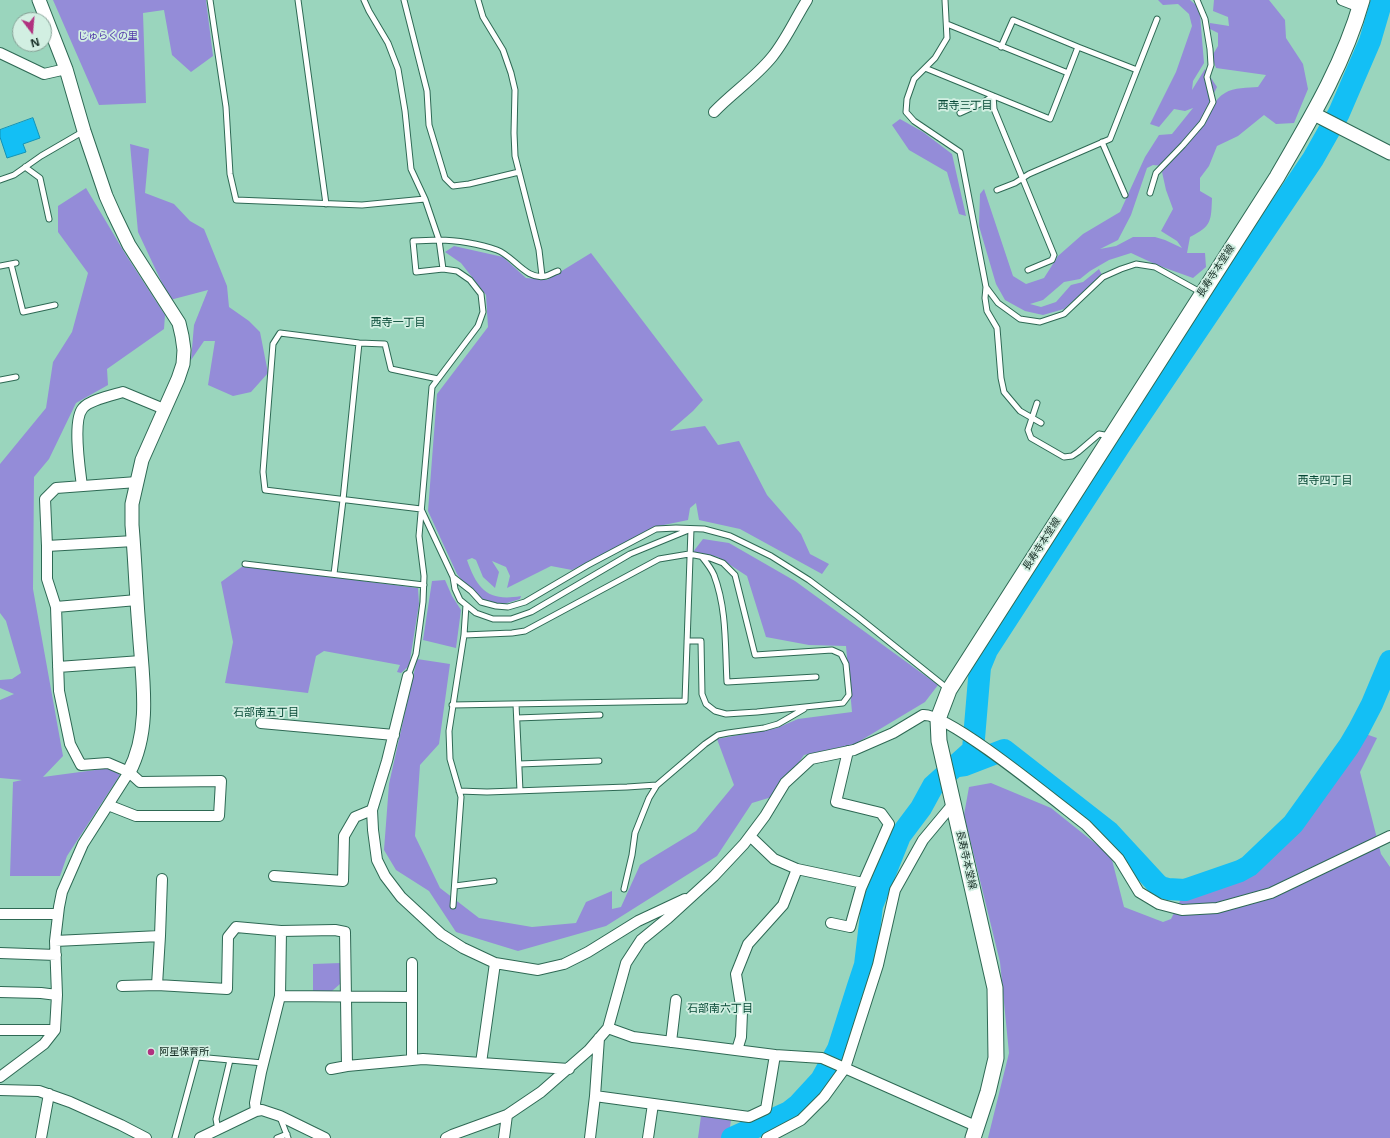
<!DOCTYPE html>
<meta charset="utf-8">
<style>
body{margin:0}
#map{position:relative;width:1390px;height:1138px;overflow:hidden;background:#9ad5bd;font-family:"Open Sans",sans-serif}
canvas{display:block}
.north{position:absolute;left:12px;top:12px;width:40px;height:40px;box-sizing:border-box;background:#d2efe2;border:1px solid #86a196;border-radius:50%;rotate:164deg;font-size:11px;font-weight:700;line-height:16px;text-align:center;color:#142c23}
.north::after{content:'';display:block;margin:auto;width:14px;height:18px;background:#b1317f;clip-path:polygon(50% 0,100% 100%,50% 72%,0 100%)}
</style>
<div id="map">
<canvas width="1390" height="1138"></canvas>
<div class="north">N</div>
</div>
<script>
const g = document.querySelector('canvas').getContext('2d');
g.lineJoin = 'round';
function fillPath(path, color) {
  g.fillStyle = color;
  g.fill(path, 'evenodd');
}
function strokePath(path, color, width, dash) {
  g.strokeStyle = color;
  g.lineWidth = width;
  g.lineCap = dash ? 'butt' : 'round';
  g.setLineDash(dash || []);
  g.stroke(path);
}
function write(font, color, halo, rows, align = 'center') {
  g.font = font + ' "Open Sans","Noto Sans JP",sans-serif';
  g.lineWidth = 3.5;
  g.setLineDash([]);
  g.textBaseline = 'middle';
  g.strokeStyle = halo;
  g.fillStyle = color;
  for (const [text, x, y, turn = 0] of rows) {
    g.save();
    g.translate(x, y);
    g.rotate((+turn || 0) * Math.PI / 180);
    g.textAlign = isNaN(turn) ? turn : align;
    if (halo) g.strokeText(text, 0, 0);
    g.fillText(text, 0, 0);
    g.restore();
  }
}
const green = new Path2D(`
 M53,0h153l7,56 -22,16 -19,-17 -8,-45 -21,3 3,90 -47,2z
 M1158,0h32l7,6 3,9 4,48 -11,18 -1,9 13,-21 12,18 -19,39 -35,40 -10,-1 -6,3 -16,47 -13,25 -18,9 16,-3 17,-9h22l10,3 17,8 -5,-7 -16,-10 12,-22 -7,-19 -4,-18c14,-16 29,-32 41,-50 7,-10 11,-23 22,-29 9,-6 23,-5 33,-6l8,-12 -50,-7 -4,-12 6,-10v-13l-8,-4v-6l19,3 -1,-9 -15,-6 1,-11h55l16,20 1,18 17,26 5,25 -14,34 -18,1 -12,-9 -26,21 -21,10 -8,20 -9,12v13l12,7c-1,23 0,28 -22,39l-3,16h18l1,14 -13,11 -36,-13 -26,-12 -22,7 -19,11 -10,8 -16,3 -21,18 -13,4 11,3 15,-5 15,-17 12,-3 16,-13 3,6 -38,34 -21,6 -18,-4 -20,-11 -9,-16 -17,-58 1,-32 4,-5 29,87 13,8 18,-6 14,-22 25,-22 37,-22 25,-55 14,-22 13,-1 21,-26 -8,3 -11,-2 -15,18 -9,-3 26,-52 16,-46 -3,-12 -11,-10 -15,1z
 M900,119l23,13 29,22 14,62 -7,-2 -12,-42 -38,-22 -17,-25z
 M130,144l19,5 -4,44 29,11 16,17 14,8 23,57 2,21 20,14 11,11 8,41 -17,19 -18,4 -25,-11 7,-44h-11l-13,19 3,-35 14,-35 -38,10 -32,-68z
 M86,188l40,67 39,60 -1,14 -57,40 1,16 -32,18 -27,56 -15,18 -1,112 30,167 -20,21 67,-9 10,7 -53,81 -7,20h-50l3,-94 9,-2 -22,-2v-78l14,-6 -14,-6v-8l12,-1 9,-6 -15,-52 -6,-8v-149l46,-56 7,-46 19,-30 16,-59 -30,-41v-26z
 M454,246l49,11 23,21 21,2 44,-27 112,147 -10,11 -23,20 35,-5 13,19 21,-4 28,54 34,39 9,20 19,10 -7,10 -82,-45 -41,-9 -3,-17 -6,5 -2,12 -34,7 -82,43 -21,-4 -44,22 3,-12 -4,-9 -14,-6 7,11 -4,16 -12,-11 -7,-17 -4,-2 -5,2c10,29 21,42 54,36l-1,3 -16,5 -27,-4 -20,-26 -29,-63 9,-117 51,-67 -2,-32 -25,-32 -16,-11z
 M703,539l26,4 66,38 143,104 -13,17 -70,42 -51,11 -29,41 -23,7 -35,53 -111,70 -88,25 -62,-19 -27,-41 -33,-21 -12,-20 5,-66 28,-125 33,5 -11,80 -19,21 -5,71 25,52 39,30 53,9 44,-4 10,-21 26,-11v18l9,-2 19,-42 56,-34 38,-46 -17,-46 60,-11 21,-9 54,-7 -6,-66 -37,-1 -43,-8 -19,-61 -29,-19 -25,-5z
 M243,566l175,22 1,16 -10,62 -8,7 -4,-1 3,-7 -76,-14 -8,5 -8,37 -83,-10 8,-41 -12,-60z
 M445,580l7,16 9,14 -5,38 -33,-8 9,-59z
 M1357,731l20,7 -17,34 21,82 9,13v271h-402l21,-85 -9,-91 -36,-147 5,-28 22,-4 60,25 60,48 13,51 39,15 8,-3 19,-38 61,-19z
 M341,963l-1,21 -8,7 -19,1v-28z
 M701,1116l30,4 -2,14 -8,4h-23z`);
const water = new Path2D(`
 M33,118l7,20 -17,6 3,8 -19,6 -7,-21v-7z`);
const river = new Path2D(`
 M958,766l7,-1 39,-15 105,82 48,52 4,3 7,2 17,1 55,-19 9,-5 44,-42 56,-78 10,-17 13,-25 18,-43
 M732,1138l57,-26 9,-7 23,-25 17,-31 20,-63 7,-21 7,-59 28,-70 21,-28 12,-22 40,-36 7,-83 7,-17 135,-208 191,-283 26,-46 31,-72 12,-41`);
const service = new Path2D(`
 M210,0l16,107 4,67 6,26 126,5 63,-6 14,41 -26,1 3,31 27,-3
 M298,0l28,204
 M364,0l5,11 19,32 10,26 7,42 6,58 14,30
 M404,0l23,91 2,34 16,53 8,8 16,-2 50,-12
 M478,0l5,17 20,33 8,23 4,17 -1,43 1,23 24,94 3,26
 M945,0l2,38 -12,20 -21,21 -7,20 -1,13 8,9 46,31 26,135 12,16 22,16 20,3 24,-8 39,-37 18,-8 15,-5 19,3 47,26
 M1001,47l12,-27 65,27 -10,26
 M1078,47l59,23
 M925,68l125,51 18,-46 -121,-49
 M960,113l22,-10 11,-7 1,13 60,146 -2,5 -24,10
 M1102,142l23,53
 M25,167l15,11 9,41
 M0,180l14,-5 27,-19 43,-25
 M997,190l18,-7 14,-9 81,-35 47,-120
 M1150,193l6,-20 27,-28 19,-22 11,-21 -6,-25 4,-12 -1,-16 -5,-30 -8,-19
 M11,264l12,48 32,-7
 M0,266l16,-3
 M986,287l-1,11 2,13 10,17 4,50 3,14 16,19 21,12
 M438,379l-47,-10 -6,-25 -26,-1 -79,-10 -7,11 -10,128 2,18 156,19 32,68 2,12 5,11 16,13 17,6h18l20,-7 99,-58 61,-25
 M0,380l16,-3
 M1037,403l-9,27 3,8 33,19 8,-1 6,-4 21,-18 11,2
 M702,557c4,5 9,11 12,18 13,34 11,72 13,107l89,-5
 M245,564l179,21
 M334,574l9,-74 16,-157
 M453,577l18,14 10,11 15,4 12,1 17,-5 63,-37 68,-36 20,-1 28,1 26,7 41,20 38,24 48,36 91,73
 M464,635l48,-2 13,-2 134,-72 30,-5 21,4 13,5 12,12 20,80 77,-5 9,4 5,10 3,31 -6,8 -86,9 -31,2 -11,-3 -9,-7 -4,-10 -1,-53h-14
 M408,676l8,-22 7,-52 1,-26 -5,-40 13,-149 46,-61 5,-14 -2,-18 -11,-14 -13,-9 -14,-2 -4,-29c17,0 41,4 58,10 17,6 29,31 49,26 4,-1 8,-4 12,-5
 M516,704l4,87
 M452,705l233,-4 6,-172
 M517,718l83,-3
 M519,764l80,-3
 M459,791l28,1 140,-5 30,-2
 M455,886l39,-5
 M624,889l8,-34 3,-22 14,-35 8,-13 48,-41 13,-9 10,-2 36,-5 14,-4 26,-15
 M453,906l8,-109 -11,-38 -1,-28 15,-96 2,-30
 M280,1117l8,21
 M218,1130l-2,-11 14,-59
 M175,1138l22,-81 66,6
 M277,1138l10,-4`);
const minor = new Path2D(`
 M1342,0l18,7
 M0,53l44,21 22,-5
 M714,112c18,-19 41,-34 58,-55 14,-17 23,-38 35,-57
 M82,486c-2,-16 -10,-66 1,-78 6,-8 30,-13 40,-16l41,17
 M47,546l87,-5
 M56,607l81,-7
 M58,667l83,-6
 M408,676l-21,85 -15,49 1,20 4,30 8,16 16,21 40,37 22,14 32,15 43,7 26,-6 24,-12 50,-31 47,-22
 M261,723l133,12
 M108,805l28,11h83l2,-35 -81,1 -11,-10 -21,-9 -27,2 -11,-21 -11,-53 -3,-84 -9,-28v-33l-2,-47 11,-11 81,-6
 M750,836l24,23 23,10 66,14
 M274,876l69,5 1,-45 11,-19 17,-7
 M0,914h58
 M831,923l19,4 11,-39 28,-64 -8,-11 -45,-11 12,-51
 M160,936l2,-57
 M55,941l105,-5 -3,49
 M0,953l56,2
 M412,963v97
 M122,986l35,-1 70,4 1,-52 8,-10 45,4 54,-1 10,2 2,134 76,-7 146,10
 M0,992l41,1 16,2
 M280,996l132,1
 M608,1028l25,9 142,18 47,3 156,69
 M0,1030h55
 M671,1042l5,-42
 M737,1050l4,-13 1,-25 -6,-38 12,-30 35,-39 14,-36
 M481,1063l14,-100
 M331,1069l16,-3
 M0,1077l44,-33 11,-14 2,-35 -2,-54 4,-34 3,-15 21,-48 46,-72
 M0,1090l39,1 31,11 51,23 25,13
 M595,1096l154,21 17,-8 9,-54
 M256,1111l-1,-8 6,-31 19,-76 1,-65
 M41,1138l8,-44
 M200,1138l56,-27 6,-1 18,6 45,22
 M446,1138l6,-3 55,-20 34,-23 48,-42 19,-22 18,-65 15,-23 27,-22 46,-42 30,-32 21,-28 20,-33 26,-24 43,-9 39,-17 30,-18c25,-3 138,91 163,110l33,34 20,33 20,12 23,6 35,-2 54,-15 119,-57
 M504,1138l3,-23
 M590,1138l5,-42 4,-58
 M648,1138l5,-34
 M767,1138l34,-18 23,-23 21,-29 33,-103 17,-75 28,-50 30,-36`);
const tertiary = new Path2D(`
 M39,0l27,69 18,62 22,65 8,18 15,31 50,78 3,13 2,14 -1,14 -5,15 -36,81 -10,44v21c3,34 4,69 7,103 3,49 13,100 -10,144
 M1314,114l76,39`);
const secondary = new Path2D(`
 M973,1138l15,-46 8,-34 -1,-70 -56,-247 -1,-22 11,-29 328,-513c33,-57 67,-113 85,-177`);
const markers = [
 [151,1052,4,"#b1317f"]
];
const parkNames = [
 ["じゅらくの里",108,36]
];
const streetNames = [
 ["長寿寺本堂線",1216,271,-57],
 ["長寿寺本堂線",1042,544,-57],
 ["長寿寺本堂線",966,860,77]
];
const poiNames = [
 ["阿星保育所",159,1052]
];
const neighbourhoodNames = [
 ["西寺三丁目",965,106],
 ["西寺一丁目",398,323],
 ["西寺四丁目",1325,481],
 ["石部南五丁目",266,713],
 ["石部南六丁目",720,1009]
];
fillPath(green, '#948cd8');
fillPath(water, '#13bff5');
strokePath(water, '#1393b6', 1);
strokePath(river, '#13bff5', 22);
strokePath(service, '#2e6954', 7);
strokePath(minor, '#2e6954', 12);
strokePath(tertiary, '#2e6954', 15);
strokePath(secondary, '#2e6954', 17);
strokePath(service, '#fff', 5);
strokePath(minor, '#fff', 10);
strokePath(tertiary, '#fff', 13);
strokePath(secondary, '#fff', 15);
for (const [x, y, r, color] of markers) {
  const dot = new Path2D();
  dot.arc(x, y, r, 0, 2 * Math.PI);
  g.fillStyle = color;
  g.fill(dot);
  strokePath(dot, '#d2efe2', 1.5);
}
write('10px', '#5137a9', '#d2efe2', parkNames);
write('10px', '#142c23', '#d2efe2', streetNames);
write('10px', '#142c23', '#d2efe2', poiNames, 'left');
write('11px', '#074936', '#d2efe2', neighbourhoodNames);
</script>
